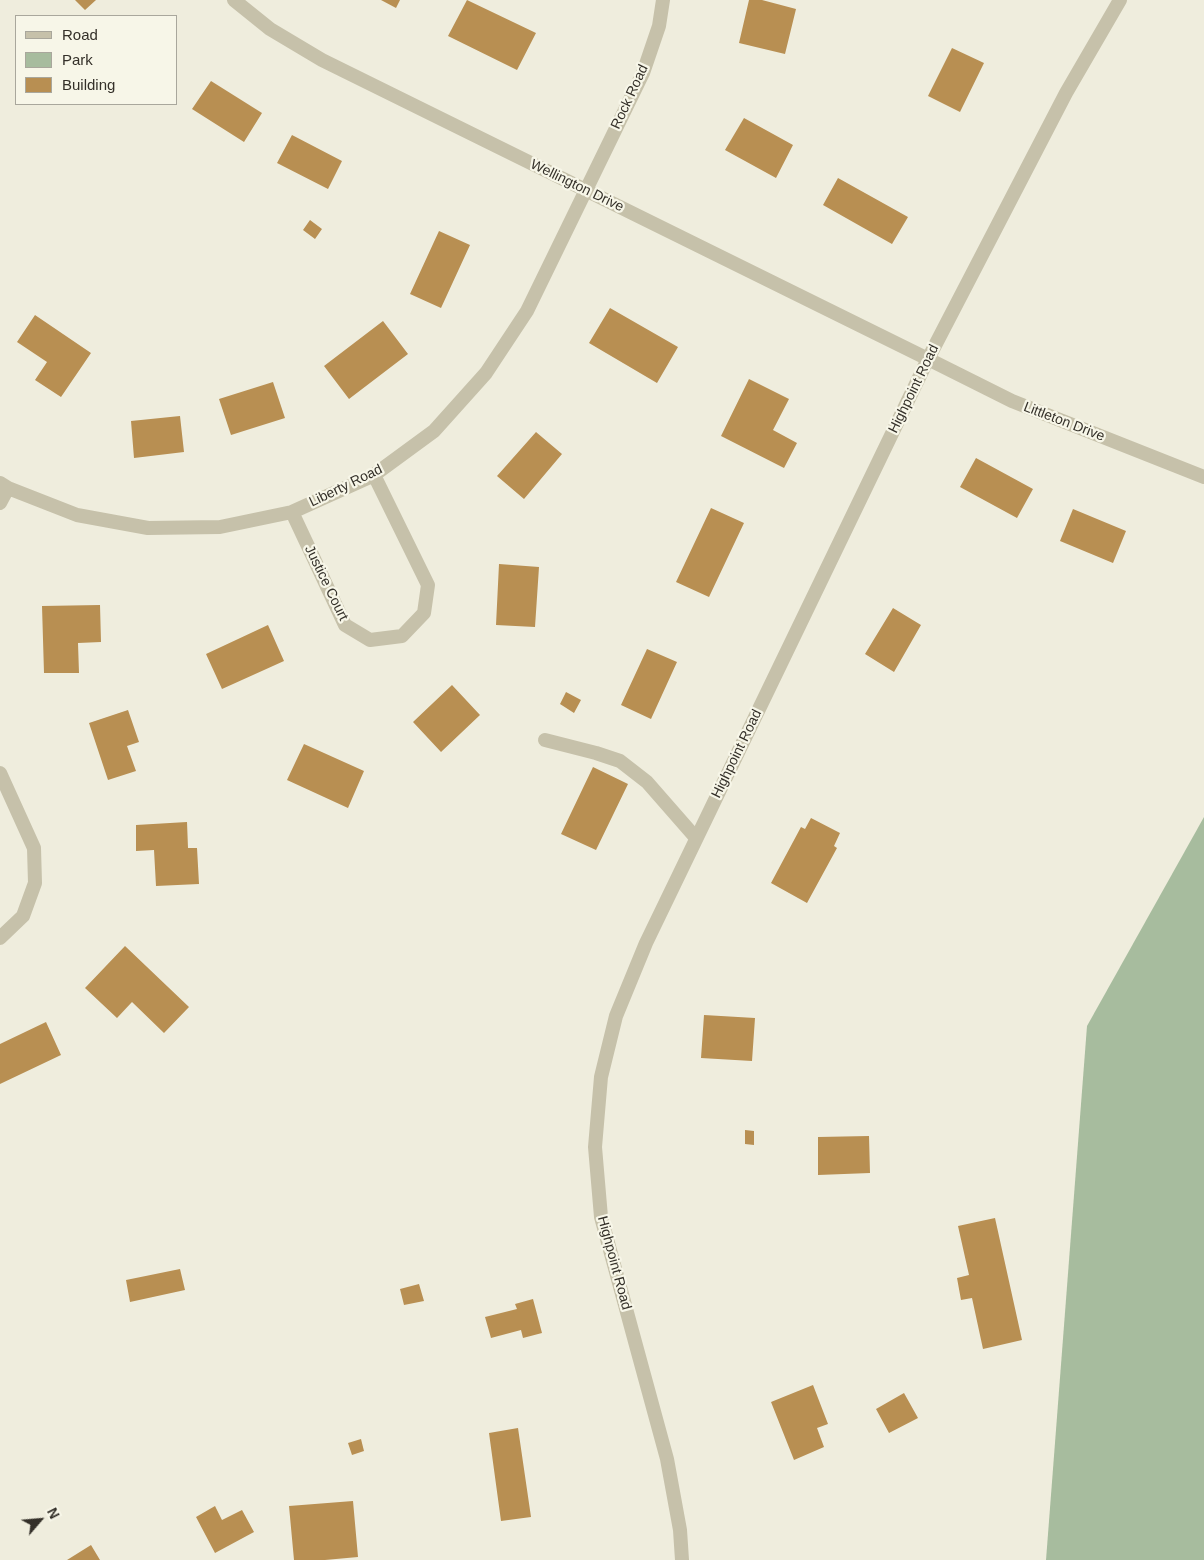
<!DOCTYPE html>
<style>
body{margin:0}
#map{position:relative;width:1204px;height:1560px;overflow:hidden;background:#efeddd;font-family:Arial,sans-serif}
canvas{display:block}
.legend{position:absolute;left:15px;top:15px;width:162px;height:90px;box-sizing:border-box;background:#f7f6e8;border:1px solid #a9a79c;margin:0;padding:6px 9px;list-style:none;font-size:15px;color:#343029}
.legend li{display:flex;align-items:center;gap:10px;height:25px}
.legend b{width:25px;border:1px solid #a9a79c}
.north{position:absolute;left:15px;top:1495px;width:50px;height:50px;-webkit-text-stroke:4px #f7f6e8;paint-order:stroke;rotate:63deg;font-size:14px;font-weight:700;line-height:20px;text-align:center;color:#343029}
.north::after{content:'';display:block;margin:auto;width:18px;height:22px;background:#343029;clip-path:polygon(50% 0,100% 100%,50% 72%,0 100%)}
</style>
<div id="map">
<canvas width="1204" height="1560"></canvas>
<ul class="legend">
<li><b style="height:6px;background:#c6c1aa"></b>Road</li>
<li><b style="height:14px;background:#a7bc9e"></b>Park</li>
<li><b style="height:14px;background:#b88f52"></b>Building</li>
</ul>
<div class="north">N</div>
</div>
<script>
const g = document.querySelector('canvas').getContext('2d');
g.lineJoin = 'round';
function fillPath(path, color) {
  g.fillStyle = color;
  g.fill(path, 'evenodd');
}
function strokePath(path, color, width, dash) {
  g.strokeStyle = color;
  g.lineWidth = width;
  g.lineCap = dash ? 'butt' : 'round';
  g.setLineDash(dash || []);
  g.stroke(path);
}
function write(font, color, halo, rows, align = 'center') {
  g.font = font + ' Arial,sans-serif';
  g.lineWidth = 4.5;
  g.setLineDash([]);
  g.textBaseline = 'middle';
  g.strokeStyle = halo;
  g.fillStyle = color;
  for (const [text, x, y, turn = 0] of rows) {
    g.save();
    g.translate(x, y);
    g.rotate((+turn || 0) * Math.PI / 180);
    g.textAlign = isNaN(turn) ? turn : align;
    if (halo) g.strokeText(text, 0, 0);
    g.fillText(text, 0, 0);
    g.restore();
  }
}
const green = new Path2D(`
 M1204,817v743h-158l41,-534z`);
const building = new Path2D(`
 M75,0h21l-11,10z
 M381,0h19l-4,8z
 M467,0l69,33 -19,37 -69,-34z
 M749,0h13l34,9 -11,45 -46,-11z
 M952,48l32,15 -24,49 -32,-16z
 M211,81l51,32 -18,29 -52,-33z
 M744,118l49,27 -17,33 -51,-28z
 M292,135l50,26 -14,28 -51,-26z
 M838,178l70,39 -16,27 -69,-39z
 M310,220l12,9 -7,10 -12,-9z
 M439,231l31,14 -29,63 -31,-14z
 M610,308l68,39 -21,36 -68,-40z
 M35,315l56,38 -30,44 -26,-17 12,-18 -30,-20z
 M383,321l25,33 -59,45 -25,-33z
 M749,379l40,20 -16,31 24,13 -13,25 -63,-32z
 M273,382l12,36 -54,17 -12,-36z
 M180,416l4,36 -50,6 -3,-37z
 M536,432l26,22 -38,45 -27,-23z
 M976,458l57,31 -16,29 -57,-31z
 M711,508l33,15 -35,74 -33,-15z
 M1073,509l53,22 -13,32 -53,-22z
 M499,564l40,3 -4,60 -39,-2z
 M100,605l1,37 -23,1 1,30h-35l-2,-67z
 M893,608l28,17 -27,47 -29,-18z
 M268,625l16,36 -62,28 -16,-35z
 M647,649l30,13 -26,57 -30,-14z
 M452,685l28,30 -39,37 -28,-30z
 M566,692l15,8 -7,13 -14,-9z
 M128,710l11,32 -12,4 9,25 -28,9 -19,-57z
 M304,744l60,27 -16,37 -61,-28z
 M593,767l35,17 -32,66 -35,-16z
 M811,818l29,15 -6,13 3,2 -30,55 -36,-20 30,-56 4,2z
 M187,822l1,26h9l2,36 -43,2 -2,-36 -18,1v-26z
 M125,946l64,61 -25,26 -32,-31 -15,16 -32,-30z
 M704,1015l51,3 -3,43 -51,-3z
 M46,1022l15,33 -61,29v-40z
 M745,1130l9,1v14l-9,-1z
 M869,1136l1,37 -52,2v-38z
 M995,1218l27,122 -39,9 -11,-51 -11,2 -4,-22 12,-3 -11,-49z
 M180,1269l5,21 -55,12 -4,-22z
 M419,1284l5,17 -20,4 -4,-16z
 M533,1299l9,34 -19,5 -2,-8 -30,8 -6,-21 32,-8 -2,-5z
 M813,1385l15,39 -11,4 7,19 -30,13 -23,-58z
 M904,1393l14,25 -29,15 -13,-24z
 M518,1428l13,89 -30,4 -12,-88z
 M361,1439l3,12 -12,4 -4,-12z
 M353,1501l5,56 -33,3h-31l-5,-54z
 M215,1506l7,14 20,-10 12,22 -39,21 -19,-36z
 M91,1545l9,15h-33z`);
const service = new Path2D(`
 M545,740l51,13 24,8 27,21 49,56`);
const minor = new Path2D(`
 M234,0l36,29 52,31 606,299 84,42 192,76
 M0,483l8,5 69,27 71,13 72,-1 72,-15 82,-37 60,-44 52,-58 41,-62 116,-238 16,-47 4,-26
 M0,503l8,-15
 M292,512l53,113 25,15 32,-4 22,-23 4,-28 -54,-110
 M0,773l34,75 1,35 -12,33 -23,22`);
const tertiary = new Path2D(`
 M682,1560l-2,-30 -13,-71 -66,-242 -6,-70 6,-70 15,-61 30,-73 282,-584 138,-266 54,-93`);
const streetNames = [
 ["Rock Road",630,97,-65],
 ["Wellington Drive",577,186,26],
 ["Highpoint Road",914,389,-64],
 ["Littleton Drive",1064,422,21],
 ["Liberty Road",346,486,-26],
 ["Justice Court",326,583,64],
 ["Highpoint Road",737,754,-64],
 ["Highpoint Road",614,1263,75]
];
fillPath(green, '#a7bc9e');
fillPath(building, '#b88f52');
strokePath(service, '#c6c1aa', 14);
strokePath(minor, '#c6c1aa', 14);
strokePath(tertiary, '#c6c1aa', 14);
write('14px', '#343029', '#f7f6e8', streetNames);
</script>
